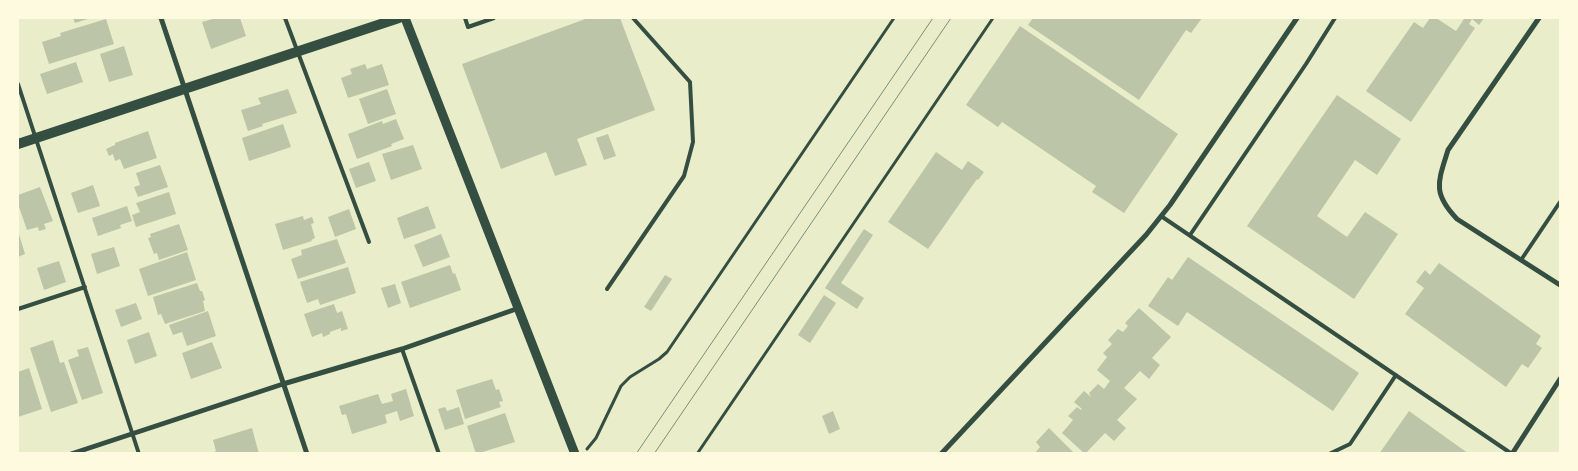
<!DOCTYPE html>
<style>
body{margin:0}
#map{position:relative;width:1578px;height:471px;overflow:hidden;background:#e9edc9;font-family:"Fira Sans",sans-serif}
canvas{display:block}
.frame{position:absolute;inset:0;border:19px solid #fefae0;pointer-events:none}
</style>
<div id="map">
<canvas width="1578" height="471"></canvas>
<div class="frame"></div>
</div>
<script>
const g = document.querySelector('canvas').getContext('2d');
g.lineJoin = 'round';
function fillPath(path, color) {
  g.fillStyle = color;
  g.fill(path, 'evenodd');
}
function strokePath(path, color, width, dash) {
  g.strokeStyle = color;
  g.lineWidth = width;
  g.lineCap = dash ? 'butt' : 'round';
  g.setLineDash(dash || []);
  g.stroke(path);
}
const building = new Path2D(`
 M73,18h18l-16,5z
 M216,18h24l6,18 -35,13 -9,-27z
 M588,18h32l35,92 -78,29 10,26 -32,11 -9,-24 -45,17 -39,-105z
 M1033,18h169l-11,15 -5,-3 -47,70 -111,-75z
 M1430,18h6l20,13 8,-12 -3,-1h23l-5,7 -7,-6 -3,5 6,4 -64,94 -45,-31 48,-69 9,6z
 M106,19l8,25 -65,20 -7,-22 19,-6 -1,-3z
 M1020,26l158,108 -54,79 -32,-21 4,-6 -94,-64 -4,5 -32,-22z
 M124,46l9,29 -24,7 -9,-28z
 M76,62l7,20 -36,12 -7,-20z
 M365,64l2,5 15,-5 7,21 -41,13 -7,-20 11,-4 -2,-5z
 M288,89l9,24 -35,11 1,2 -15,5 -7,-21 20,-6 -3,-6z
 M387,89l9,25 -28,10 -9,-25z
 M1337,95l64,44 -24,36 -22,-15 -38,56 30,21 18,-25 33,22 -44,65 -107,-73z
 M396,119l8,20 -13,5 1,2 -35,13 -9,-25 34,-13 1,3z
 M283,124l8,23 -42,14 -7,-23z
 M148,131l9,27 -33,11 -4,-10 -5,2 -2,-7 -4,2 -3,-7 9,-4v-2z
 M608,134l8,22 -12,4 -8,-22z
 M413,145l9,24 -31,11 -9,-26z
 M936,152l26,18 6,-9 16,11 -6,8 -1,-1 -49,70 -40,-27z
 M369,162l7,19 -20,7 -7,-19z
 M160,165l8,22 -30,10 -4,-10 6,-2 -4,-12z
 M93,185l7,21 -22,7 -7,-20z
 M40,187l13,34 -9,3 2,5 -7,2 -1,-4 -11,3 -9,-26v-9z
 M169,192l7,22 -40,13 -4,-12 8,-3 -4,-9z
 M127,206l5,15 -12,4 1,3 -23,8 -6,-18z
 M428,206l8,22 -32,11 -7,-21z
 M349,209l7,20 -21,8 -7,-20z
 M303,216l1,4 8,-3 2,6 -3,1 4,14 -4,2 1,1 -29,9 -8,-26z
 M179,224l9,26 -29,10 -2,-7 -3,1 -6,-16 3,-1 -1,-3z
 M864,229l9,6 -32,48 23,15 -7,11 -32,-21z
 M18,231l7,23 -7,3z
 M441,234l9,23 -27,10 -9,-22z
 M337,239l9,24 -48,16 -7,-20 11,-4 -1,-5z
 M114,247l6,19 -23,8 -6,-20z
 M187,252l9,28 -48,16 -9,-27z
 M1188,257l171,116 -26,38 -146,-99 -9,14 -30,-20 20,-29 4,3z
 M59,261l7,21 -22,8 -7,-22z
 M1439,263l102,73 -5,8 6,4 -14,20 -6,-4 -16,23 -101,-73 19,-26 -8,-6 9,-12 5,5z
 M450,265l3,9 2,-1 6,17 -51,18 -9,-26z
 M348,267l8,26 -36,12 -2,-6 -11,4 -7,-21z
 M665,275l7,4 -21,32 -7,-4z
 M197,283l3,8h2l3,9 -2,1 2,10 -40,13 -4,-10 -3,1 -5,-18z
 M395,284l6,19 -13,5 -7,-20z
 M824,295l12,8 -26,40 -12,-8z
 M136,303l6,16 -21,8 -6,-17z
 M334,304l3,9 5,-2 6,18 -7,2v-3l-11,4v2l-7,3 -1,-4 -10,4 -8,-23z
 M1139,308l32,29 -19,21 8,7 -11,14 -9,-8 -16,17 13,11 -20,21 9,8 -12,13 -9,-8 -20,21 -23,-21 11,-13 -5,-4 9,-9 4,3 1,-1 -8,-7 10,-11 7,6 -2,-4 9,-9 6,5 6,-8 -13,-11 10,-13 -4,-4 9,-9 -4,-4 10,-11 5,3 5,-6 -3,-3z
 M208,311l8,25 -29,10 -5,-14 -9,3 -4,-10z
 M149,332l8,24 -22,8 -8,-24z
 M53,340l7,23 4,-1 14,41 -27,9 -21,-64z
 M212,342l10,26 -31,11 -9,-26z
 M88,347l15,46 -21,7 -14,-40 11,-4 -2,-6z
 M29,368l13,41 -24,8v-45z
 M492,379l4,11 3,-1 4,12 -4,1 2,5 -36,12 -9,-29z
 M406,389l8,27 -14,5 -3,-10 -12,4 2,8 -35,11 -6,-20 -4,1 -3,-9 39,-12 4,10 11,-3 -2,-7z
 M445,407l2,4 12,-4 5,17 -19,6 -7,-21z
 M833,411l7,18 -11,5 -7,-18z
 M1409,411l60,43h-90z
 M505,413l10,29 -39,12 -9,-28z
 M252,428l7,26h-49l6,-3 -3,-11z
 M1049,428l26,26h-41l6,-7 -4,-5z`);
const path = new Path2D(`
 M587,449l9,-11 25,-52 9,-9 29,-18 8,-7 227,-334
 M697,454l296,-436`);
const service = new Path2D(`
 M285,18l84,224
 M465,18l3,9 26,-9
 M18,84l121,370
 M1161,216l351,238
 M1190,235l116,-171 29,-46
 M1521,260l39,-58
 M607,289l77,-113 9,-34 -3,-60 -57,-64
 M18,309l67,-22
 M402,349l37,105
 M1329,454l21,-10 46,-69`);
const minor = new Path2D(`
 M161,18l146,436
 M1539,18l-91,132c-10,32 -16,43 9,69l103,66
 M71,454l212,-70 119,-35 117,-41
 M941,454l205,-219 24,-30 127,-187
 M1512,454l48,-75`);
const tertiary = new Path2D(`
 M405,18l170,436`);
const secondary = new Path2D(`
 M18,144l381,-126`);
const tram = new Path2D(`
 M636,454l297,-436
 M654,454l297,-436`);
fillPath(building, '#bcc5a7');
strokePath(path, '#344e41', 3);
strokePath(service, '#344e41', 4);
strokePath(minor, '#344e41', 5);
strokePath(tertiary, '#344e41', 9);
strokePath(secondary, '#344e41', 10);
strokePath(tram, '#7c8e77', 1);
</script>
